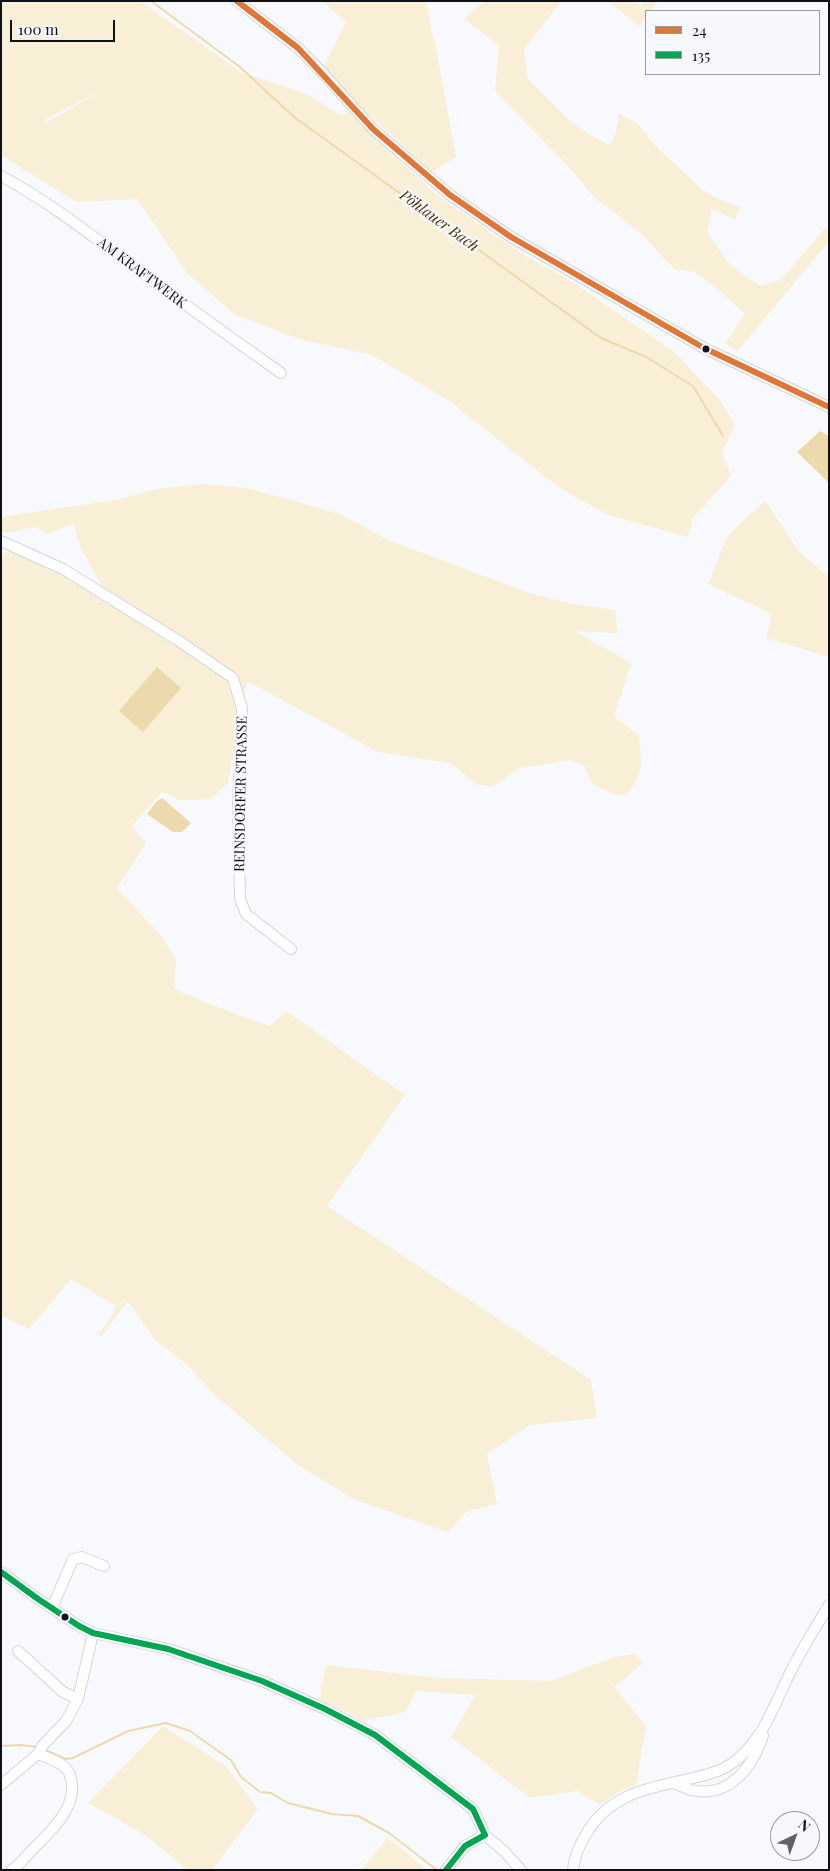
<!DOCTYPE html>
<meta charset="utf-8">
<style>
body{margin:0}
#map{position:relative;width:830px;height:1871px;overflow:hidden;background:#f8f9fc;font-family:"Playfair Display",serif}
canvas{display:block}
.frame{position:absolute;inset:0;border:2px solid #0f1018;pointer-events:none}
.legend{position:absolute;left:645px;top:10px;width:175px;height:65px;box-sizing:border-box;background:#f7f8fd;border:1px solid #9a9ba1;margin:0;padding:6px 9px;list-style:none;font-size:15px;color:#0f1018}
.legend li{display:flex;align-items:center;gap:10px;height:25px}
.legend b{width:25px;border:1px solid #9a9ba1}
.north{position:absolute;left:770px;top:1811px;width:50px;height:50px;box-sizing:border-box;background:#f7f8fd;border:1px solid #9a9ba1;border-radius:50%;rotate:42deg;font-size:14px;font-weight:700;line-height:20px;text-align:center;color:#0f1018}
.north::after{content:'';display:block;margin:auto;width:18px;height:22px;background:#616268;clip-path:polygon(50% 0,100% 100%,50% 72%,0 100%)}
.scale{position:absolute;left:10px;top:20px;width:105px;height:22px;box-sizing:border-box;border:2px solid #0f1018;border-top:0;padding-left:6px;font-size:15px;line-height:18px;white-space:nowrap;color:#0f1018;-webkit-text-stroke:4px #f7f8fd;paint-order:stroke}
</style>
<div id="map">
<canvas width="830" height="1871"></canvas>
<div class="frame"></div>
<ul class="legend">
<li><b style="height:6px;background:#de7737"></b>24</li>
<li><b style="height:6px;background:#00a651"></b>135</li>
</ul>
<div class="north">N</div>
<div class="scale">100 m</div>
</div>
<script>
const g = document.querySelector('canvas').getContext('2d');
g.lineJoin = 'round';
function fillPath(path, color) {
  g.fillStyle = color;
  g.fill(path, 'evenodd');
}
function strokePath(path, color, width, dash) {
  g.strokeStyle = color;
  g.lineWidth = width;
  g.lineCap = dash ? 'butt' : 'round';
  g.setLineDash(dash || []);
  g.stroke(path);
}
function write(font, color, halo, rows, align = 'center') {
  g.font = font + ' "Playfair Display",serif';
  g.lineWidth = 5;
  g.setLineDash([]);
  g.textBaseline = 'middle';
  g.strokeStyle = halo;
  g.fillStyle = color;
  for (const [text, x, y, turn = 0] of rows) {
    g.save();
    g.translate(x, y);
    g.rotate((+turn || 0) * Math.PI / 180);
    g.textAlign = isNaN(turn) ? turn : align;
    if (halo) g.strokeText(text, 0, 0);
    g.fillText(text, 0, 0);
    g.restore();
  }
}
const green = new Path2D(`
 M1,1h139l101,71 68,23 32,21 11,-6 25,30 65,59 87,59 42,23 103,71 43,45 18,27 -13,28 9,24 -38,42 -5,19 -80,-22 -45,-25 -18,-13 -94,-75 -79,-47 -73,-16 -64,-24 -48,-42 -50,-74 -61,3 -75,-47zM101,91l-55,32 -2,-3z
 M322,1h103l10,42 21,114 -24,15 -89,-81 -19,-25 22,-44z
 M485,1h77l-38,48 3,29 45,45 38,23 6,-13 3,-20 20,12 14,18 48,46 22,12 17,6 -5,13 -23,-11 -5,23 23,33 30,21 21,-6 45,-53 3,4v10l-92,111 -12,-9 20,-29 -18,-17 -32,-25 -21,-3 -32,-35 -47,-36 -33,-38 -67,-69 4,-46 -35,-26z
 M607,1h27l7,5 3,-5h14l-7,10h-5v6l-6,9z
 M202,484l45,4 93,26 50,27 139,52 45,11 41,6 3,23 -44,-2 57,32 -17,54 25,18c2,28 7,37 -13,59l-11,1 -23,-12 -8,-18 -14,-5 -50,8 -28,19 -16,-3 -26,-21 -72,-11 -131,-71 -19,102 -17,16 -31,1 -18,-8 -30,34 14,17 -29,45 46,50 13,22 -2,29 48,20 48,17 16,-15 119,84 -78,111 264,174 6,38 -67,7 -43,29 10,50 -31,8 -18,20 -93,-32 -57,-35 -82,-69 -31,-33 -29,-22 -28,-40 -26,35 -4,-2 12,-15 6,-13 -45,-27 -42,50 -28,-13v-762l9,-3 88,42 4,-7 -21,-37 -7,-26 -26,11 -13,-7 -29,6 -5,-2v-14l114,-17 42,-11z
 M765,501l36,53 28,23v80l-63,-19 6,-24 -64,-30 20,-49z
 M636,1654l7,9 -29,24 32,39 -10,59 -20,8 -16,12 -22,-14 -48,7 -79,-61 25,-42 -60,-4 -11,21 -41,9 -45,-22 7,-34 111,13 113,3 65,-24z
 M163,1726l63,40 32,43 -46,61h-25l-40,-34 -59,-33z
 M388,1838l40,32h-67z`);
const water = new Path2D(`
 M820,431l9,5v47l-32,-31z
 M157,667l24,21 -38,44 -24,-21z
 M162,798l29,25 -9,9h-9l-26,-18 9,-12z`);
const stream = new Path2D(`
 M151,1l89,66 54,50 307,221 45,19 47,29 30,50
 M1,1746l19,-1 18,2
 M45,1750l21,9 7,-1 55,-27 38,-8 24,8 21,15 20,14 10,17 19,15 11,1 17,10 44,11 26,2 31,17 48,37`);
const minor = new Path2D(`
 M237,1l61,47 22,22 53,59 77,66 61,42 193,111 125,59
 M1,176c47,25 87,57 129,88 50,37 100,73 151,109
 M1,541l62,28 116,72 54,37 9,30 -4,97 2,94 6,15 45,35
 M1,1572l37,27 41,27 14,7 75,16 94,32 63,28 50,26 98,74 12,26 20,17 16,18
 M52,1608l21,-49 9,-2 22,9
 M18,1651l45,41 15,7
 M673,1783c6,2 12,5 18,7 38,9 62,-23 72,-55
 M1,1785l37,-31 5,-9 23,-24 12,-22 15,-66
 M12,1870c8,-6 15,-14 22,-22 19,-19 46,-43 36,-73 -4,-12 -22,-17 -32,-21
 M446,1870l19,-24 20,-11
 M573,1870c1,-14 8,-28 15,-39 24,-39 64,-43 105,-53 18,-4 35,-9 48,-22 25,-23 35,-56 50,-85 11,-23 25,-44 38,-66`);
const bus1 = new Path2D(`
 M237,1l61,47 75,81 77,66 61,42 193,111 125,59`);
const bus2 = new Path2D(`
 M1,1572l37,27 41,27 14,7 75,16 94,32 63,28 50,26 98,74 12,26
 M446,1870l19,-24 20,-11`);
const markers = [
 [706,349,4.5,"#0f1018"],
 [65,1617,4.5,"#0f1018"]
];
const streetNames = [
 ["AM KRAFTWERK",142,273,37],
 ["REINSDORFER STRASSE",241,794,-89]
];
const waterNames = [
 ["Pöhlauer Bach",439,221,36]
];
fillPath(green, '#f9efd7');
fillPath(water, '#eddaac');
strokePath(stream, '#eddaac', 2);
strokePath(minor, '#d4d5dc', 12);
strokePath(minor, '#fefeff', 10);
strokePath(bus1, '#de7737', 6);
strokePath(bus2, '#00a651', 6);
for (const [x, y, r, color] of markers) {
  const dot = new Path2D();
  dot.arc(x, y, r, 0, 2 * Math.PI);
  g.fillStyle = color;
  g.fill(dot);
  strokePath(dot, '#f7f8fd', 2);
}
write('14px', '#0f1018', '#f7f8fd', streetNames);
write('italic 15px', '#4a3700', '#f7f8fd', waterNames);
</script>
